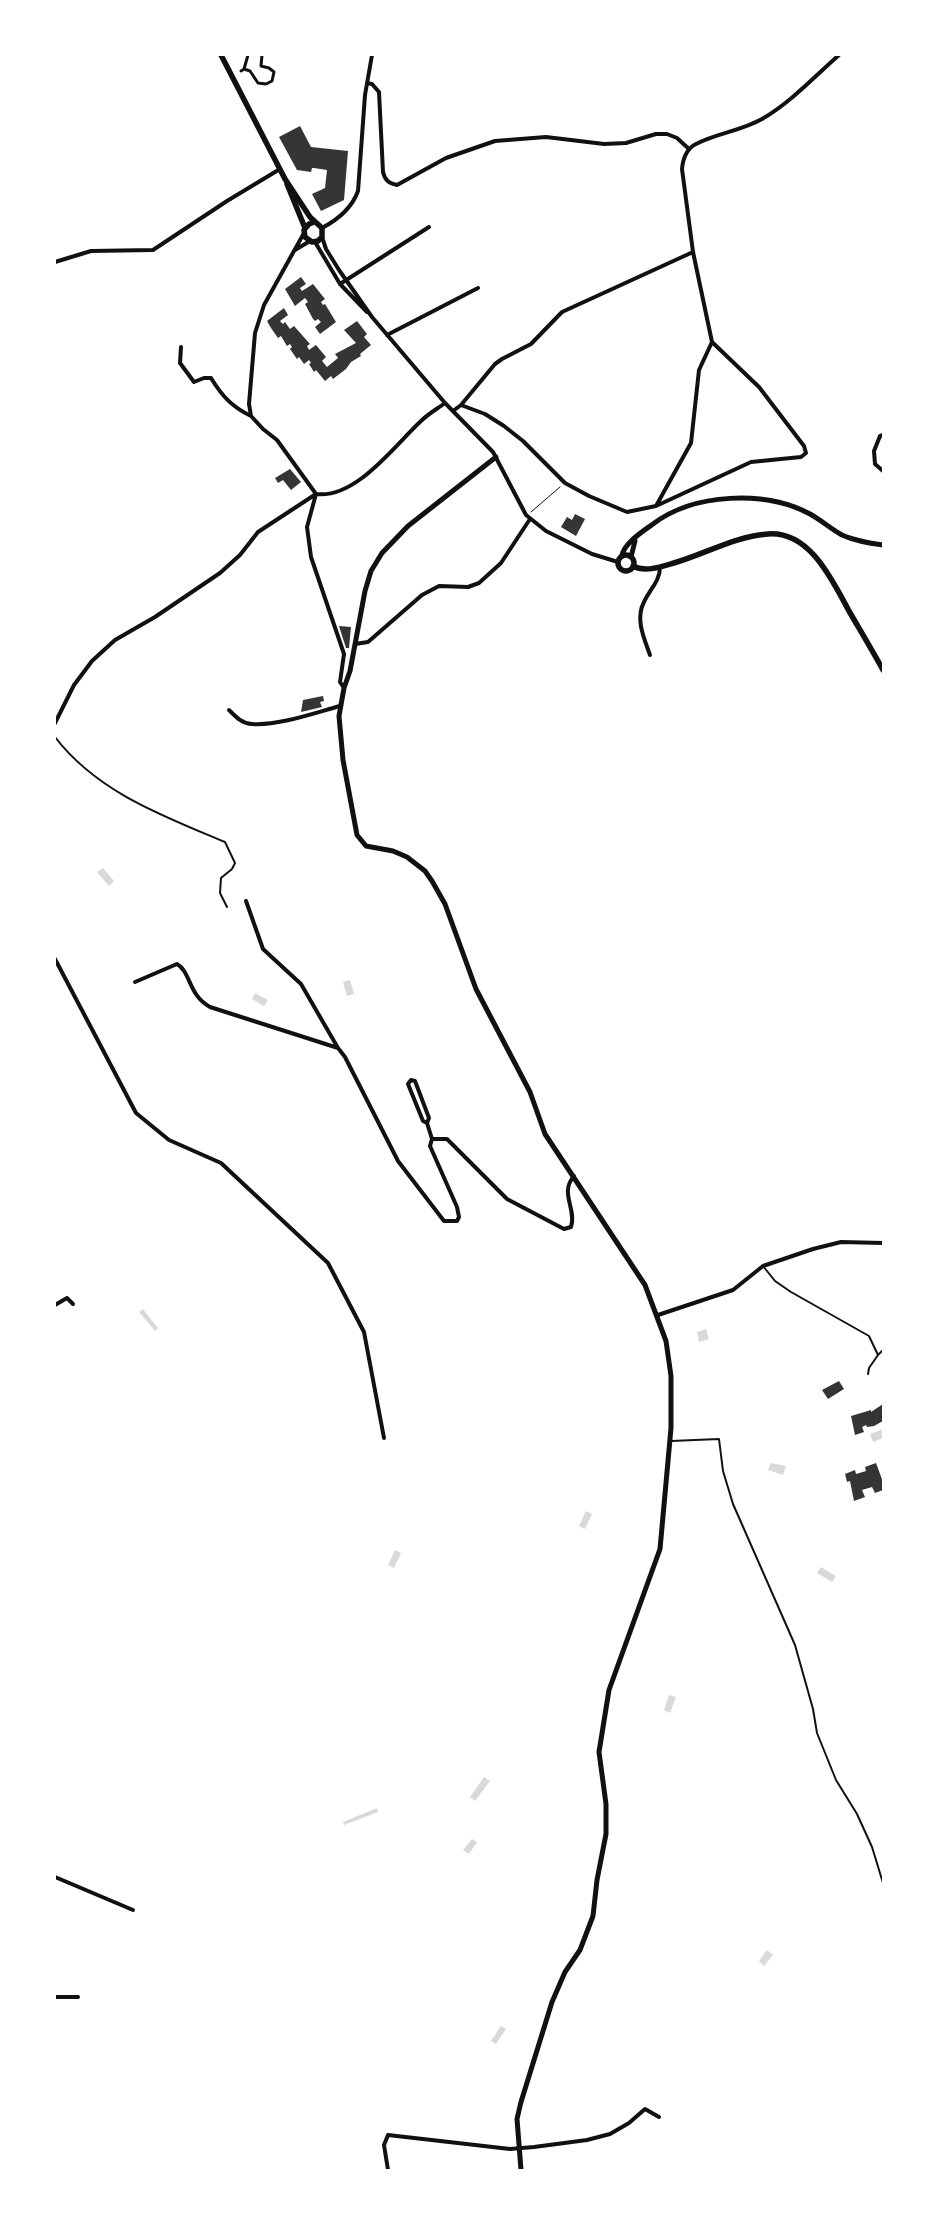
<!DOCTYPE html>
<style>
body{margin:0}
#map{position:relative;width:938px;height:2225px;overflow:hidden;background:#fff;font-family:Mulish,sans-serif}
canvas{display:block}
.frame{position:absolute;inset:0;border:56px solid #fff;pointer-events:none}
</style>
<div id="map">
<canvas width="938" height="2225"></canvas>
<div class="frame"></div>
</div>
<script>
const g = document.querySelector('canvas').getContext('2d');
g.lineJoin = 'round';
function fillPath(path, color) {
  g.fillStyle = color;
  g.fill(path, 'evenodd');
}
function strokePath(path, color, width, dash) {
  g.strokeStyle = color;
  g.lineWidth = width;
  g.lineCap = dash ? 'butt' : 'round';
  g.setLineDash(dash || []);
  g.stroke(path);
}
const water = new Path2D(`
 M103,868l11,13 -5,5 -12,-14z
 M350,980l4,14 -7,2 -4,-14z
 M255,993l13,7 -4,6 -12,-7z
 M143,1309l15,19 -3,3 -16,-19z
 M706,1329l3,10 -10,3 -2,-10z
 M883,1429v9l-10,4 -3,-8z
 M771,1463l15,3 -3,9 -15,-5z
 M586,1511l6,3 -7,15 -6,-3z
 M395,1550l6,3 -7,15 -6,-3z
 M821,1567l15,9 -4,6 -15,-9z
 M669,1695l7,2 -6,16 -6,-3z
 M484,1777l6,4 -15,20 -5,-4z
 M377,1808l1,4 -34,13 -1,-3z
 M472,1839l5,3 -8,12 -6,-4z
 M767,1950l6,5 -9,11 -5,-5z
 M501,2026l5,3 -10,15 -5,-3z`);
const building = new Path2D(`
 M300,126l11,21 37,4 -4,49 -23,11 -9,-17 13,-6 2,-18 -13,-2h-2l-1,4 -14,-2 -18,-33z
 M301,277l5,7 -6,4 2,3 11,-7 12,15 -4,3 2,3 2,-1 11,18 -16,12 -5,-7 6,-5 -3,-3 -3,2 -2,-2 -8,-15 3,-2 -3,-4 -10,8 -10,-17z
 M284,308l4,7 -8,6 3,3 2,-2 5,7 4,-3 16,18 -3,2 2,4 7,-5 10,12 -4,4 5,6 11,-9 -3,-4 21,-11 -12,-13 13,-9 10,13 -3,3 7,8 -11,9 1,2 -10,6 -5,7 -13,10 -2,-3 -6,5 -9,-11 -2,2 -5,-8 2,-1 -2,-3 -5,4 -5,-7 -2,2 -7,-10 2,-2 -2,-3 -3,2 -6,-10 -3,2 -7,-10 -4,-7z
 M290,469l11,13 -10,8 -8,-10 -5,3 -3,-5z
 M575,514l10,5 -9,17 -15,-9 6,-10 5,3z
 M339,626l12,1 -2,21h-3z
 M323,696l1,5 -4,1 2,5 -21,5 2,-12z
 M839,1381l5,8 -16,10 -6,-9z
 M883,1404v17l-9,5 -7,1 -1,-2 -4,2 2,5 -9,3 -4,-19 20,-6v2z
 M876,1463l7,19v8l-8,3 -3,-6 -10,3 3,7 -11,4 -4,-20 -3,1 -2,-8 10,-4 1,4 10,-3 -1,-4z`);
const path = new Path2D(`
 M531,512l29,-25`);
const service = new Path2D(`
 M55,737c42,55 108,79 170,105l10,21 -3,6 -11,9 -1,15 7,14
 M763,1266l12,15 16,11 78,44 9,19 -9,13 -1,6
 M878,1355l5,-5
 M671,1441l48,-2 4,32 10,33 62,141 18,64 4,24 19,47 21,34 15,33 11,36`);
const pedestrian = new Path2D(`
 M244,69l6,2 8,12 8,1 6,-3 2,-9 -5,-4 -8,-2 1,-11
 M241,71l3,-2 4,-14`);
const minor = new Path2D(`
 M367,83l5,1 7,8 4,80c2,8 5,11 14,13l49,-27 49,-17 51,-4 58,7 22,-1 30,-9h11l10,4 12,11
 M322,228c17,-9 30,-20 36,-37l7,-96 7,-40
 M304,233l-40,72 -9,28 -6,71 2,12 12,13 14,11 39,54 -9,33 4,30 33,97 -4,28 4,6
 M322,237l4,12 13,21 33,47 73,86 48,49 33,63 20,16 46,23 26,8
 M315,242l25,42 27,28
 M295,250l15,-9
 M55,262l36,-11 62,-1 74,-49 53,-32
 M340,284l89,-57
 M387,335l91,-47
 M181,347l-1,16 14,19 10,-4h7c11,18 21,29 40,38
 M461,405l34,-41 7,-5 29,-15 31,-32 131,-60
 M453,411l8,-6 24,9 19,12 19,15 42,42 24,13 38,16 29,-6 95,-44 50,-5 5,-4 -2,-7 -45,-59 -47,-45 -19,-90 -11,-83c1,-11 4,-20 14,-25 21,-11 45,-13 66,-25 28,-16 52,-42 77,-64
 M883,435l-3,1 -6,15 1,13 8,7
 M656,506l35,-63 8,-73 13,-28
 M355,644l13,-2 54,-47 17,-9 29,1 11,-4 22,-20 29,-44
 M650,655c-6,-17 -15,-36 -6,-53 6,-13 16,-21 16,-35
 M229,710c6,6 13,14 23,14 26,2 62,-11 88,-18
 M55,723l19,-38 18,-24 23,-21 40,-23 65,-44 20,-18 18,-23 58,-38c40,5 78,-48 105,-73 7,-7 16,-12 24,-18
 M246,901l17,48 38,35 37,64
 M55,959l81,154 33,27 52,23 107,100 36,69 20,106
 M135,982l42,-18c14,8 11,31 33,43l128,41 7,9 53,104 46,60h13l2,-4 -2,-10 -27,-61 2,-7h15l60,60 57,30 7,-2c6,-18 -12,-34 3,-51
 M427,1123l-4,-2 -15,-37 3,-4 4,1 14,37 -2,5 5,16
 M55,1305l12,-7 6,6
 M658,1315l75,-25 30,-24 50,-17 28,-7 42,1
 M55,1877l78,33
 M55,1997h23
 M388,2170l-4,-25 4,-10 122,14 24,-2 53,-7 23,-6 19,-11 16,-14 14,8`);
const tertiary = new Path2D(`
 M496,457l-88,69 -26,27 -11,18 -6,20 -15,80 -6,17 -5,28 4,44 14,75 9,11 27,5 14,6 18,14 7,10 13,23 31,85 54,103 15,42 100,151 21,56 5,35v52l-11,121 -51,141 -10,62 7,52v30l-9,46 -4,36 -13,34 -15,22 -13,30 -31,100 -4,17 4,51
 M622,556c1,-12 21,-25 31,-32 41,-31 112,-34 157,-10 11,6 21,15 32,21 13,6 27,8 41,10
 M631,557l4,-16`);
const secondary = new Path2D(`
 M221,55l64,124 25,38 12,11v9l-4,4 -6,1 -7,-5 -1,-7 5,-6 5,-2
 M287,184l18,44
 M618 563a8 8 0 1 1 16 0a8 8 0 1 1-16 0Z
 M633,566c13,7 30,0 44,-4 30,-9 59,-26 91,-28 42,-3 64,46 81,77 11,19 23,39 34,59`);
fillPath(water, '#d9d9d9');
fillPath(building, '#353535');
strokePath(path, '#111', 1);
strokePath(service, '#111', 2);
strokePath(pedestrian, '#111', 3);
strokePath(minor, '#111', 4);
strokePath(tertiary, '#111', 5);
strokePath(secondary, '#111', 5.5);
</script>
